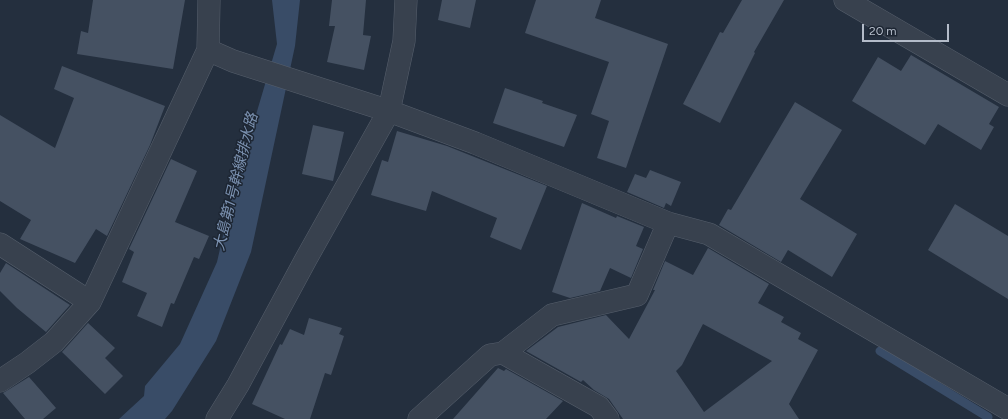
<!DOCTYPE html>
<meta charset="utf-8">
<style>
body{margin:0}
#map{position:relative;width:1008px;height:419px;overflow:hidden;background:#242f3e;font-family:Figtree,sans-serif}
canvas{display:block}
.scale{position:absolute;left:862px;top:24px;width:87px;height:18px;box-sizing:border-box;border:2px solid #b4bcc9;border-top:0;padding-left:5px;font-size:12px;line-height:14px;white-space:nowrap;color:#b4bcc9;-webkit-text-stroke:3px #1d2633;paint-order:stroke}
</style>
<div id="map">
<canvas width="1008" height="419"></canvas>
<div class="scale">20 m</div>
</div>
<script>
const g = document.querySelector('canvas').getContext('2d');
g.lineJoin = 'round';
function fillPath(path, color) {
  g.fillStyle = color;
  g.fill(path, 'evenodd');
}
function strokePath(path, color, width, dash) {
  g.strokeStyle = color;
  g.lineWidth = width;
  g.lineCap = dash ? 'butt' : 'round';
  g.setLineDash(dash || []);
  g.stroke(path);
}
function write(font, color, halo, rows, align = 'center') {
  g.font = font + ' Figtree,"Noto Sans JP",sans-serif';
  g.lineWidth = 3;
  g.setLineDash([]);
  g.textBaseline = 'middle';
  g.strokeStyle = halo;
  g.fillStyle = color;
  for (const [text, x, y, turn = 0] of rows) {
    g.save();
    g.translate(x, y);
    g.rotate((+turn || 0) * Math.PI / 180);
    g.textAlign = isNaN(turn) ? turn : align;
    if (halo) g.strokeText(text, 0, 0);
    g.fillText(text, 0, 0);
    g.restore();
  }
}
const water = new Path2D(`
 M272,0h28l-5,46 -44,206 -35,89 -44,70 -7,8h-46l25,-23 1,-10 35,-42 37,-82 16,-70 44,-148z`);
const stream = new Path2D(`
 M880,351l108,66`);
const building = new Path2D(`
 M93,0h92l-12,69 -96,-15 4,-23 7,2z
 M332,0h34l-3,35 8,1 -7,34 -37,-8 8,-36h-6z
 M442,0h34l-6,28 -32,-8z
 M536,0h65l-6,18 73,26 -42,124 -29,-10 12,-37 -18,-7 18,-52 -84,-29z
 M742,0h42l-30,52 1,1 -35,70 -37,-19 37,-72 3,1z
 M911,55l88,52 -10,17 5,3 -13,23 -43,-26 -13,21 -73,-44 26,-44 23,14z
 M62,66l103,40 -15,39 -43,91 -11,-7 -21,34 -55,-24 11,-19 -31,-19v-86l55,33 19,-50 -20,-9z
 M505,88l38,13 -1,2 35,12 -13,32 -71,-24z
 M795,102l47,28 -42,69 57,35 -25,43 -44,-27 -7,12 -62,-37 9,-16 3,1z
 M313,125l31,7 -11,49 -31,-7z
 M397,131l50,15 100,40 -26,64 -31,-13 7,-19 -65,-27 -6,20 -55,-16 11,-35 6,2z
 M171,159l26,12 -22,51 34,14 -10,23 -5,-2 -20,47 -3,-1 -9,24 -25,-11 10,-23 -25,-11 12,-30 -5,-3z
 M650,170l31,12 -10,24 -5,-3 -2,5 -37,-16 8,-18 11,4z
 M582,203l34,15 1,-2 27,11 -8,19 7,3 -12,29 -21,-10 -10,23 -30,7 -18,-6z
 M955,204l53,32v63l-80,-49z
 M708,248l61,36 -11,19 26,14 -3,5 20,11 -3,6 20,11 -29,54 10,15h-176l-14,-20 -15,-9 -11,-10 -2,2 -55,-31 32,-24 48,-12 23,24 26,-49h-2l12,-29 28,14zM703,324l69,37 -68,51 -28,-41 6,-6z
 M6,263l64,42 -24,27 -29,-24 -17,-17v-18z
 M309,318l33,10 -3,6 5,2 -13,39 -6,-2 -15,46h-25l-33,-15 28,-60 2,1 8,-16 14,6z
 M88,323l27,25 -10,10 18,18 -18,18 -43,-42z
 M498,368l6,3 2,-2 57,32 -17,18h-93z
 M29,377l27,31 -13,11h-18l-22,-26z`);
const minor = new Path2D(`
 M845,0l163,95
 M208,50l25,11 156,50 86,32 193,80 41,11 299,175
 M0,244l90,58
 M503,353l96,54 9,12
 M0,381l27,-18 27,-21 36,-40 118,-252 1,-50
 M217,419l21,-34 68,-126 83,-148 15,-70 2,-41
 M419,419l71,-64 13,-2 49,-38 85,-20 31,-72`);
const waterNames = [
 ["大島第1号幹線排水路",236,182,-76]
];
fillPath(water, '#394c67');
strokePath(stream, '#394c67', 9);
fillPath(building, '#455162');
strokePath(minor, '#565f6c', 23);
strokePath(minor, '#38414e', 22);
write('italic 15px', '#7c92b1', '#1d2633', waterNames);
</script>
